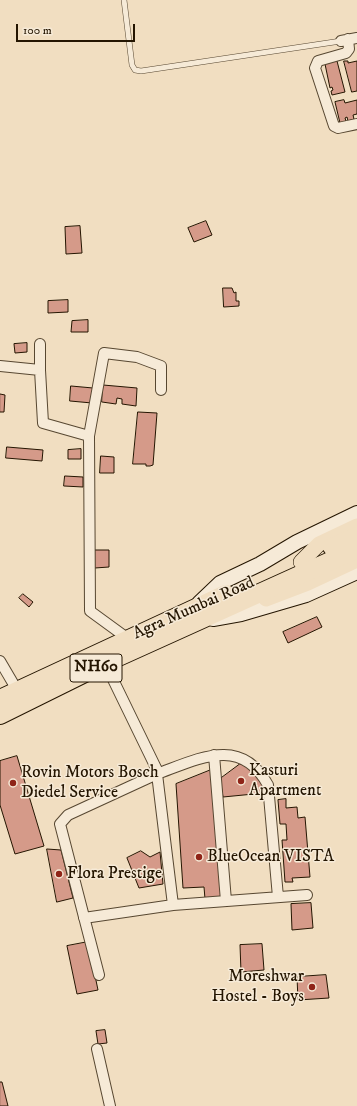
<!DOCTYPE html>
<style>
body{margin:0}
#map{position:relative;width:357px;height:1106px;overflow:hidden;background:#f1dec1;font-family:"IM FELL DW Pica",serif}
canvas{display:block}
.scale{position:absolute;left:16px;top:24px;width:119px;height:18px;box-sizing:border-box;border:2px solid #241501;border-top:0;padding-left:5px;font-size:12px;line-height:14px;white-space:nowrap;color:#241501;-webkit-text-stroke:3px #f6ead7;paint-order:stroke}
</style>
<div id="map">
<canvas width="357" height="1106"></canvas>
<div class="scale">100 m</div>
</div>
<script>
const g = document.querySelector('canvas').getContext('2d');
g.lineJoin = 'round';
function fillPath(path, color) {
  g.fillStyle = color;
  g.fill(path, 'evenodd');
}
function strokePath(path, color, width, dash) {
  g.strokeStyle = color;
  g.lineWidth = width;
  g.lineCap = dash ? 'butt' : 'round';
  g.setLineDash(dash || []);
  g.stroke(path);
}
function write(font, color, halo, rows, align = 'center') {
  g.font = font + ' "IM FELL DW Pica",serif';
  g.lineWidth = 3;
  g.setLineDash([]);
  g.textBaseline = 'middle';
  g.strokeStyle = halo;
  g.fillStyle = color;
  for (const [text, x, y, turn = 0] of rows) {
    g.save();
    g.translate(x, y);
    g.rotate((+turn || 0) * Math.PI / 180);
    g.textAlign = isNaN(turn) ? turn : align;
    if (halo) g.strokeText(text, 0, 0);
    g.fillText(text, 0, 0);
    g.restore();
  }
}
const building = new Path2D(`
 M337,61l8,31 -13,3 -1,-4 2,-1 -1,-3 -2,1 -5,-24z
 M344,61h4v2l9,-2v30l-5,1z
 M344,100l1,3 12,-3v14l-4,1 1,4 -6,2 -1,-4 -2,1 1,3 -6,2 -5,-21z
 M206,221l6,14 -18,7 -6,-14z
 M80,226l2,27 -16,1 -1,-27z
 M223,288h9l2,5 2,-1v9h3v5l-15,1z
 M68,300v12l-20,1v-12z
 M88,320v12h-17l1,-11z
 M27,343v9l-12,1 -1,-9z
 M103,385l34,3 -1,18 -14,-2v-5l-5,-1 -1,6 -14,-2z
 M71,386l22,2 -1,15 -22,-2z
 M0,394l5,1 -1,17h-4z
 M138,412l19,1 -4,52 -3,1h-4v-2h-13z
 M7,447l36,3 -1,11 -36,-3z
 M81,449v10h-13v-9z
 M101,456l13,1v16h-14z
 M65,476l18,1v10l-19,-1z
 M95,550h14v17l-14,1z
 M23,594l10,8 -4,5 -10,-9z
 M317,617l5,10 -34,16 -5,-11z
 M17,756l27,90 -29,8 -15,-49v-44z
 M240,764h6l17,19 1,10 -41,4 -3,-18z
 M211,770l10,127 -16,2 -1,-12 -21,1 -7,-104z
 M286,799v9l11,-1 1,11 7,-1 5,60 -18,1 1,4h-8l-3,-42h5l-1,-16h-6l-2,-24z
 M47,849l14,1 12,48 -16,4z
 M141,851l9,6 10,-5 3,32 -24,4 -12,-30z
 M311,903l2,25 -21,2 -1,-26z
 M88,942l10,48 -21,4 -10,-48z
 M262,944l2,26 -23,2 -1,-27z
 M326,975l3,23 -31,2 -1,-23z
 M105,1030l2,13 -9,1 -2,-13z
 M0,1082h2l6,24h-8z`);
const lane = new Path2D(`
 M124,0l8,65 3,5 6,1 200,-30`);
const street = new Path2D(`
 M348,39l1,10 -3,4 -28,8 -3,7 19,58 4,2 19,-4
 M341,41l16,-3
 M40,344v26
 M0,366l40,4 3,53 46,13 1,175 37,27
 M89,436l15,-83 33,4 24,9v24
 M0,661l17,29
 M214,755l12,146
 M278,897l-10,-112c-27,-50 -70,-26 -111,-11l16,131 134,-10
 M84,918l89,-13
 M99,975l-39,-151 8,-9 89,-41v-4l-52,-107
 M97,1049l13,57`);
const secondary = new Path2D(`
 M199,603l21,-20 40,-19 37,-22 60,-29
 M213,619l28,-5 65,-19 51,-23`);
const primary = new Path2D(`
 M301,562l18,-18 38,-18
 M266,599l42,-16 49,-23`);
const highway = new Path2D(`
 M332,547l25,-11
 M0,699l226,-105
 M0,715l105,-52 252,-114`);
const markers = [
 [241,781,4,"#8f2418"],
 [13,783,4,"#8f2418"],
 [199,857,4,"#8f2418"],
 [59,874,4,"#8f2418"],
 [312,987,4,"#8f2418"]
];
const shields = [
 [96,668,52]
];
const shieldNames = [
 ["NH60",96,668]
];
const streetNames = [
 ["Agra Mumbai Road",194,609,-24]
];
const poiNames = [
 ["Kasturi",249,771],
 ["Apartment",249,791],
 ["Rovin Motors Bosch",21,773],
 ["Diedel Service",21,793],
 ["BlueOcean VISTA",207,857],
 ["Flora Prestige",67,874],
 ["Moreshwar",304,977,"right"],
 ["Hostel - Boys",304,997,"right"]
];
fillPath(building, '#d59a89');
strokePath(building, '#241501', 1);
strokePath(lane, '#574731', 6);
strokePath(street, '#574731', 12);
strokePath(secondary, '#241501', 16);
strokePath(primary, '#241501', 16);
strokePath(highway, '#241501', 20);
strokePath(lane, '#f6ead7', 5);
strokePath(street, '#f6ead7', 10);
strokePath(secondary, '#f6ead7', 14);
strokePath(primary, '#f1dec1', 15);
strokePath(highway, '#f1dec1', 18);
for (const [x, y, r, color] of markers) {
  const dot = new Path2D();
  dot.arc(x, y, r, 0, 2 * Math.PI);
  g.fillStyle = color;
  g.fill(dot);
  strokePath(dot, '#f6ead7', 1.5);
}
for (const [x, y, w] of shields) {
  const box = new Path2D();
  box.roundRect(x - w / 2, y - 14, w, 28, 3);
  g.fillStyle = '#f6ead7';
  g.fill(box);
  strokePath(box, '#241501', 1);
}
write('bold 16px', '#241501', null, shieldNames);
write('17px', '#241501', '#f6ead7', streetNames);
write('17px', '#241501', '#f6ead7', poiNames, 'left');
</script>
